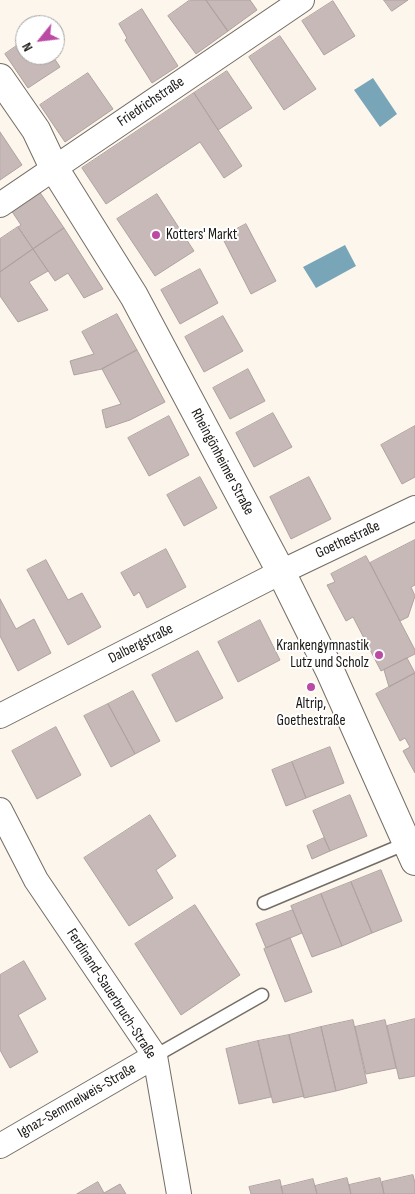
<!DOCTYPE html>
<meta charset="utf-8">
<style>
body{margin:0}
#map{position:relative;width:415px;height:1194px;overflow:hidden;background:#fdf6ec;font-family:"Sofia Sans Condensed",sans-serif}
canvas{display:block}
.north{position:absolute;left:15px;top:15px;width:50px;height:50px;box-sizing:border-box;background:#fff;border:1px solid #a3a2a1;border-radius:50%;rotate:241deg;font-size:14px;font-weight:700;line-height:20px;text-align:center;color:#1a1714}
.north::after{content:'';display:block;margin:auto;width:18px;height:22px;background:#bb4aa5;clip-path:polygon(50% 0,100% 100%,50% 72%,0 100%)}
</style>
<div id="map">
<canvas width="415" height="1194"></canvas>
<div class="north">N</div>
</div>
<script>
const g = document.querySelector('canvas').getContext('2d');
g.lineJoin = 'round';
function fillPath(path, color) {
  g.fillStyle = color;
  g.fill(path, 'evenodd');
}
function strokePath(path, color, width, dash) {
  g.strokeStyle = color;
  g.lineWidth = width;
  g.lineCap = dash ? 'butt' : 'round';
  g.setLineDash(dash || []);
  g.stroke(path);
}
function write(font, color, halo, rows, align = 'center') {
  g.font = font + ' "Sofia Sans Condensed",sans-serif';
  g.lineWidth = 4;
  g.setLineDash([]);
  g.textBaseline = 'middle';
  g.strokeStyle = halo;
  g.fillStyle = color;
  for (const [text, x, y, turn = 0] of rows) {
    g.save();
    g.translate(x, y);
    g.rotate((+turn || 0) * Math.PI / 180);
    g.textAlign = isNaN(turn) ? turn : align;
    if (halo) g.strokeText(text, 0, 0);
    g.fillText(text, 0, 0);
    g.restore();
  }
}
const water = new Path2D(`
 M373,78l24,36 -17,13 -26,-37z
 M345,245l11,21 -40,22 -13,-21z`);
const building = new Path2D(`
 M190,0h16l22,31 -32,23 -28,-38z
 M206,0h44l7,10 -29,21z
 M384,0h24l-16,11z
 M333,1l22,35 -31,19 -22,-34z
 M142,9l36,57 -26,17 -27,-43 2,-2 -8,-14z
 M280,36l36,53 -32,21 -35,-53z
 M25,40v15h27l8,12 -32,21 -23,-34z
 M227,71l25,37 -34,22 -24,-37z
 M88,73l25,36 -48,33 -25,-37z
 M194,93l48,73 -18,12 -24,-36 -94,62 -24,-36z
 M0,132l22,33 -22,15z
 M39,191l25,37 -31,21 -15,-22 3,-2 -10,-15z
 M157,194l37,57 -39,25 -38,-57z
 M246,224l30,57 -25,13 -29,-57z
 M18,227l15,22 -33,23v-33z
 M64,228l39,61 -19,9 -16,-25 -13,8 -22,-32z
 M33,249l15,22 -19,11 19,28 -30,12 -18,-26v-24z
 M200,269l18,34 -38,21 -19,-34z
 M117,314l20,36 -35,19 -28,6 -4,-14 24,-7 -12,-22z
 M223,316l20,35 -39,21 -19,-35z
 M137,350l28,52 -35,18 -24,8 -4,-18 19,-6 -19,-35z
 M248,369l17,32 -35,18 -17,-31z
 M273,413l19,34 -38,20 -18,-34z
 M169,416l20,39 -40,21 -21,-38z
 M415,426v51l-13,7 -21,-39z
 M200,477l17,31 -33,18 -17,-31z
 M309,477l22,42 -40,20 -21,-42z
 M415,540v45l-4,2 4,9 -7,21 -8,4 -30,-58z
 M166,549l20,38 -39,21 -8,-16 -5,4 -13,-23z
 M366,556l49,94v4l-34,17 -28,-54 -7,4 -19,-36 8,-3 -4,-8z
 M46,560l22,40 14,-7 19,34 -33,18 -41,-75z
 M0,599l16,30 18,-10 17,34 -33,18 -18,-35z
 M260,620l20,40 -42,22 -20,-40z
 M198,651l25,47 -47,24 -24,-47z
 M407,658l8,15 -26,14 -5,-17z
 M415,673v100l-12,-22 7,-4 -5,-9 -5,3 -24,-47z
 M133,691l27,50 -25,13 -27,-50z
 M108,704l27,50 -24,13 -27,-51z
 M56,727l25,48 -44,24 -25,-48z
 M330,747l14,36 -38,15 -14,-36z
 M292,762l14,36 -20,8 -14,-36z
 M350,795l17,41 -37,15 -17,-40z
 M150,815l26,41 -20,14 17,28 -44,28 -45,-68z
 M324,838l6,13 -18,8 -5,-13z
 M381,870l21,51 -30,12 -21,-51z
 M351,882l21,51 -30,13 -21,-52z
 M321,894l21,52 -30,11 -21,-51z
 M195,905l45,70 -59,40 -46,-71z
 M293,910l9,23 -36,15 -10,-24z
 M290,938l22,54 -27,10 -21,-53z
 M24,961l22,38 -28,16 20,37 -28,16 -10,-18v-75z
 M415,1019v57l-16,3 -12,-53z
 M353,1020l14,63 -31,8 -15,-64z
 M385,1020l11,48 -30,6 -11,-47z
 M321,1027l15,64 -32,7 -15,-63z
 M289,1035l15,61 -31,7 -15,-62z
 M258,1041l13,56 -32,7 -13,-55z
 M413,1175l2,8v11h-31l-2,-12z
 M347,1178l4,16h-34l-2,-8z
 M380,1178l4,16h-33l-2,-9z
 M313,1179l4,15h-34l-2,-7z
 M280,1180l3,14h-32l-2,-7z
 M98,1182l6,11 16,-9 6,10h-49z`);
const lane = new Path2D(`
 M264,903l143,-60
 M155,1056l107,-61`);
const street = new Path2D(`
 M0,205l302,-205
 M0,716l281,-144 134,-64
 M0,810l36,70 119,176 24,138
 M0,1146l155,-90`);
const secondary = new Path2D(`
 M0,78l36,52 18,38 80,128 147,276 49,99 85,190`);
const markers = [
 [156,235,5,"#bb4aa5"],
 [379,655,5,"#bb4aa5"],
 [311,687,5,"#bb4aa5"]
];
const streetNames = [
 ["Friedrichstraße",151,102,-34],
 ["Rheingönheimer Straße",222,462,62],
 ["Goethestraße",348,540,-25],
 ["Dalbergstraße",141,644,-27],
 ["Ferdinand-Sauerbruch-Straße",111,994,57],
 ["Ignaz-Semmelweis-Straße",77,1101,-30]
];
const poiNames = [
 ["Kotters' Markt",166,235],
 ["Krankengymnastik",369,646,"right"],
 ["Lutz und Scholz",369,663,"right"],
 ["Altrip,",311,704,"center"],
 ["Goethestraße",311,721,"center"]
];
fillPath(water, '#78a6b8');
fillPath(building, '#c6b9b7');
strokePath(building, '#afa2a0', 1);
strokePath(lane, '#736d65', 15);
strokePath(street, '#736d65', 26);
strokePath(secondary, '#736d65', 30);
strokePath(lane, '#fff', 12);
strokePath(street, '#fff', 24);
strokePath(secondary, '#fff', 28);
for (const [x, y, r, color] of markers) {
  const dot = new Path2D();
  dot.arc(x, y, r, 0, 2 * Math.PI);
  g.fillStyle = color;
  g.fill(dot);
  strokePath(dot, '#fff', 2);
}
write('15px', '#1a1714', '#fff', streetNames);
write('15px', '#1a1714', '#fff', poiNames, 'left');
</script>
